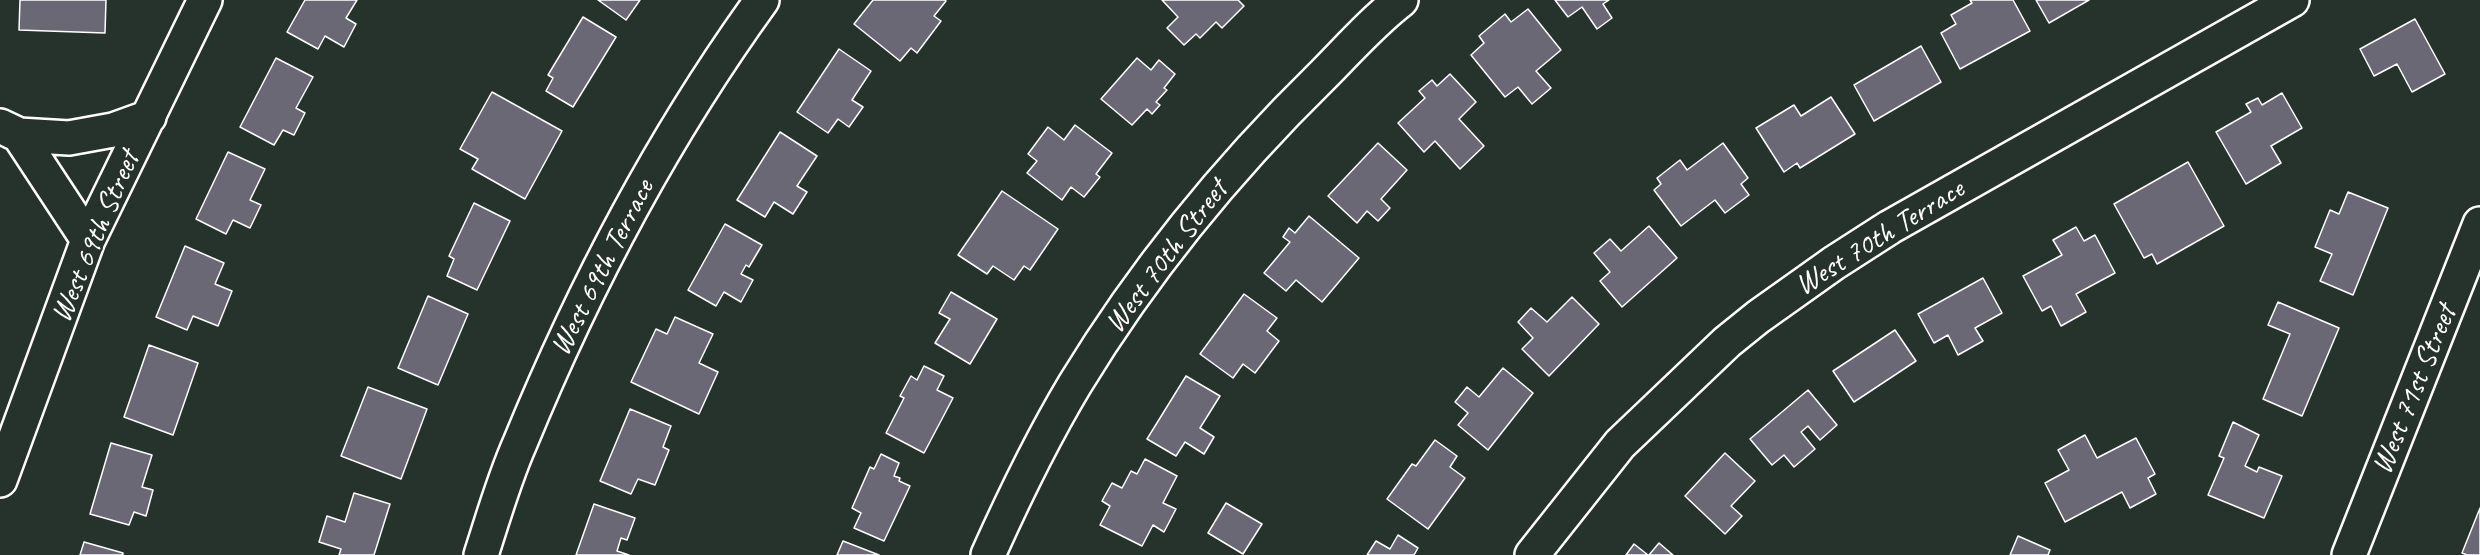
<!DOCTYPE html>
<style>
body{margin:0}
canvas{display:block;background:#26332d}
</style>
<canvas width="2480" height="555"></canvas>
<script>
const g = document.querySelector('canvas').getContext('2d');
g.lineJoin = 'round';
function fillPath(path, color) {
  g.fillStyle = color;
  g.fill(path, 'evenodd');
}
function strokePath(path, color, width, dash) {
  g.strokeStyle = color;
  g.lineWidth = width;
  g.lineCap = dash ? 'butt' : 'round';
  g.setLineDash(dash || []);
  g.stroke(path);
}
function write(font, color, halo, rows, align = 'center') {
  g.font = font + ' Caveat,sans-serif';
  g.lineWidth = 4.5;
  g.setLineDash([]);
  g.textBaseline = 'middle';
  g.strokeStyle = halo;
  g.fillStyle = color;
  for (const [text, x, y, turn = 0] of rows) {
    g.save();
    g.translate(x, y);
    g.rotate((+turn || 0) * Math.PI / 180);
    g.textAlign = isNaN(turn) ? turn : align;
    if (halo) g.strokeText(text, 0, 0);
    g.fillText(text, 0, 0);
    g.restore();
  }
}
const building = new Path2D(`
 M20,0h86l-1,33 -86,-3z
 M305,0h52l-11,18 10,6 -12,23 -19,-11 -7,13 -31,-17z
 M598,0h42l-14,20z
 M873,0h72l1,1 -12,15 7,5 -24,32 -6,-5 -11,13 -46,-37z
 M1162,0h76l6,6 -22,22 -6,-6 -16,16 -4,-4 -12,11 -17,-17 11,-11z
 M1555,0h54l-6,4 9,14 -15,11 -15,-22 -14,10z
 M1970,0h43l17,31 -70,38 -19,-36 15,-9 -5,-9 21,-12z
 M2036,0h53l-40,23z
 M1528,9l33,41 -25,21 15,17 -19,16 -14,-17 -13,10 -34,-42 13,-12 -5,-7 26,-22 6,8z
 M583,17l33,20 -43,70 -27,-16 7,-13 -5,-3z
 M2415,19l30,55 -33,18 -15,-28 -23,12 -14,-27z
 M1921,46l20,36 -67,39 -20,-36z
 M839,49l32,22 -19,29 11,7 -14,20 -11,-8 -10,14 -31,-21z
 M276,58l37,19 -17,31 9,5 -11,22 -11,-5 -9,15 -34,-18z
 M1137,58l14,12 8,-10 16,14 -11,14 3,2 -11,12 4,3 -8,9 -5,-5 -15,16 -31,-26z
 M1450,74l26,28 -17,17 25,27 -24,23 -25,-28 -11,11 -26,-29 27,-25 -6,-7 13,-11 5,6z
 M492,92l70,39 -37,68 -53,-30 6,-10 -18,-10z
 M2282,93l20,35 -31,18 10,17 -35,21 -30,-52 35,-20 -5,-8 12,-6 4,7z
 M1831,97l24,37 -55,34 -3,-5 -13,9 -28,-44 38,-23 7,11z
 M1075,125l37,28 -16,21 4,3 -16,20 -13,-10 -9,13 -35,-27 10,-12 -9,-7 20,-27 16,13z
 M780,132l37,24 -20,30 10,6 -14,22 -19,-12 -9,15 -28,-17z
 M1378,143l29,27 -26,29 9,9 -12,13 -11,-10 -10,12 -29,-27z
 M1723,143l25,35 -7,6 8,11 -24,18 -10,-13 -34,26 -27,-36 7,-6 -4,-6 23,-18 7,10z
 M228,152l37,17 -15,31 11,5 -11,23 -17,-8 -7,14 -30,-15z
 M2188,162l36,64 -67,38 -5,-10 -8,4 -30,-54z
 M1002,191l56,38 -28,41 -6,-4 -10,14 -21,-14 -6,8 -29,-19z
 M2348,192l40,16 -35,87 -33,-14 12,-27 -17,-7 15,-37 9,4z
 M474,203l36,18 -33,69 -30,-14 7,-17 -5,-3z
 M1309,216l50,42 -37,44 -26,-22 -10,11 -22,-18 26,-31 -7,-5 6,-9 6,5z
 M725,224l37,21 -13,22 -3,-2 -5,9 12,6 -12,22 -17,-10 -8,14 -28,-16z
 M1649,226l28,32 -55,49 -22,-26 10,-9 -16,-19 16,-14 11,12z
 M2076,227l8,14 11,-6 20,38 -39,21 10,18 -25,14 -10,-20 -9,5 -19,-35 39,-21 -9,-15z
 M185,246l39,17 -9,21 17,7 -14,35 -25,-10 -6,14 -31,-13z
 M1983,278l19,35 -27,15 8,13 -25,14 -10,-20 -14,8 -16,-29z
 M951,292l46,27 -27,45 -35,-21 15,-24 -11,-6z
 M1244,294l33,24 -10,13 12,10 -24,32 -12,-9 -10,14 -33,-24z
 M428,296l40,18 -30,71 -40,-17z
 M1572,297l27,27 -50,52 -27,-27 11,-11 -15,-16 13,-14 16,14z
 M2278,302l61,26 -37,88 -39,-17 27,-65 -22,-9z
 M675,317l38,17 -14,29 19,9 -19,42 -68,-32 25,-53 11,5z
 M1895,330l21,31 -62,41 -21,-31z
 M149,345l49,18 -25,72 -49,-18z
 M924,366l20,10 -7,14 16,8 -29,55 -38,-20 18,-35 -4,-2 11,-20 6,4z
 M1503,368l30,25 -45,57 -30,-25 10,-12 -13,-11 12,-15 12,10z
 M1186,376l34,20 -20,32 14,9 -10,17 -19,-12 -9,14 -29,-17z
 M368,387l59,22 -26,70 -60,-23z
 M1808,390l29,35 -17,15 -12,-14 -7,6 14,17 -21,18 -10,-12 -12,10 -22,-26z
 M630,409l41,17 -8,21 6,3 -14,35 -17,-6 -7,15 -31,-13z
 M2233,422l26,13 -14,31 12,6 2,-5 23,9 -18,42 -56,-23 16,-37 -5,-2z
 M2085,435l12,23 39,-20 19,36 -7,4 8,16 -26,14 -8,-16 -57,30 -20,-39 24,-13 -11,-20z
 M1435,440l22,16 -7,11 15,11 -37,51 -41,-30 25,-35 4,2z
 M111,443l41,12 -10,32 11,3 -7,26 -12,-4 -5,13 -39,-11z
 M1725,453l30,28 -24,25 11,10 -17,18 -40,-38z
 M881,454l18,9 -5,13 6,2 -1,3 11,5 -26,55 -30,-13 7,-15 -9,-5 18,-41 4,2z
 M1145,459l32,17 -14,27 13,6 -12,23 -11,-7 -11,21 -42,-21 10,-19 -8,-5 10,-18 10,5 9,-17 6,3z
 M354,493l36,11 -16,51h-35l2,-6 -22,-7 8,-26 18,6z
 M1226,503l36,21 -19,30 -35,-21z
 M594,504l41,14 -8,22 -6,-2 -4,13 12,4h-53z
 M2480,508v47h-13l-5,-2z
 M1398,535l20,13 -4,7h-47l9,-14 14,8z
 M2018,536l32,14 -2,5h-38z
 M843,541l36,14h-42z
 M84,542l39,11v2h-43z
 M1659,543l14,12h-24z
 M1634,544l14,11h-22z`);
const minor = new Path2D(`
 M0,126l19,9 69,105
 M19,135l50,3 44,-8 36,-13
 M0,480l88,-240 117,-240
 M481,555c12,-37 23,-76 39,-112 64,-156 143,-306 242,-443
 M988,555c26,-58 54,-116 87,-171 68,-112 153,-216 247,-308 25,-25 50,-54 79,-76
 M1532,555l88,-111 107,-102 31,-25 76,-54 56,-36 402,-227
 M2349,555l131,-331`);
const streetNames = [
 ["West 69th Street",96,237,-67],
 ["West 70th Terrace",1880,238,-32],
 ["West 70th Street",1167,257,-53],
 ["West 69th Terrace",603,268,-63],
 ["West 71st Street",2415,390,-68]
];
fillPath(building, '#6a6874');
strokePath(building, '#fff', 1.5);
strokePath(minor, '#fff', 38);
strokePath(minor, '#26332d', 33);
write('30px', '#fff', '#26332d', streetNames);
</script>
